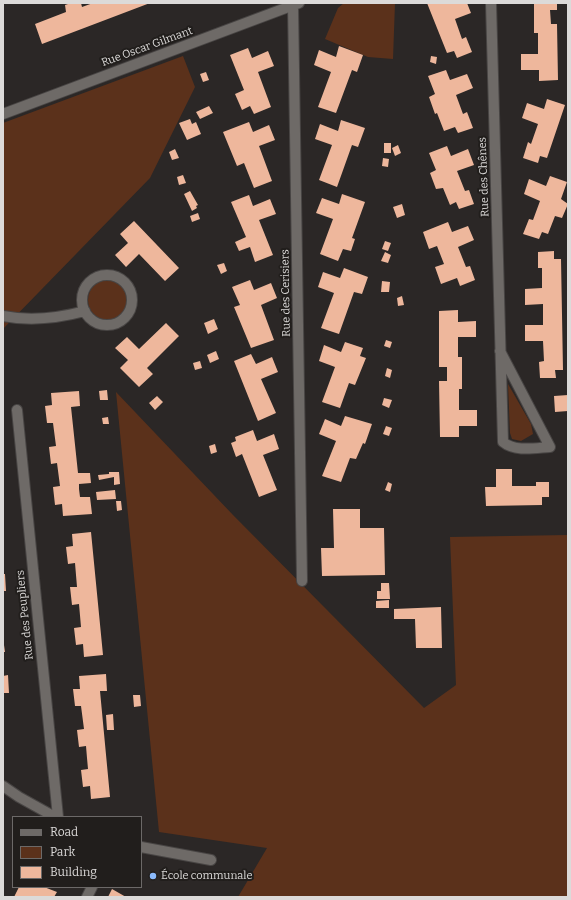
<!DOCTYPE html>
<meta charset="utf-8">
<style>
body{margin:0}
#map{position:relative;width:571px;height:900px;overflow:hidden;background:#2b2726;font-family:Bitter,serif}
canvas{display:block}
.frame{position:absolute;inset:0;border:4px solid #dcdad9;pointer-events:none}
.legend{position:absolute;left:12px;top:816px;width:130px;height:72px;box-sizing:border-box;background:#211e1c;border:1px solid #6c6968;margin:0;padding:5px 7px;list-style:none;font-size:12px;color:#dcdad9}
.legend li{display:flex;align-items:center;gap:8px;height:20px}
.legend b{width:20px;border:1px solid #6c6968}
</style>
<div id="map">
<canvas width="571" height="900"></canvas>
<div class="frame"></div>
<ul class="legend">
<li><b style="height:5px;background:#6e6a67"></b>Road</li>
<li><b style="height:11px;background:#5b311b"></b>Park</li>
<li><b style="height:11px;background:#eeb79c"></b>Building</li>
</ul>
</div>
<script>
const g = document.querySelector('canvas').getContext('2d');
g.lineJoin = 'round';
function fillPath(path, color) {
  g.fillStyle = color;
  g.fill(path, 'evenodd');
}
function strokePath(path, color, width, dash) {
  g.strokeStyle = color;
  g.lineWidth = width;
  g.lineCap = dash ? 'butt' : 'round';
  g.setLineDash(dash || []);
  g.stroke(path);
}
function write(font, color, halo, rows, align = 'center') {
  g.font = font + ' Bitter,serif';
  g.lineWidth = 4;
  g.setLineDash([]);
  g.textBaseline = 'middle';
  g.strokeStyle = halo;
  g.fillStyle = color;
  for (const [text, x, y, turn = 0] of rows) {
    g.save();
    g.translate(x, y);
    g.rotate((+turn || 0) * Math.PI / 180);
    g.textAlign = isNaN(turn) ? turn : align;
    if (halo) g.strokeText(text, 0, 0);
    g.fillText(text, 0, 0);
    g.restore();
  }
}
const green = new Path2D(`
 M344,3h51l-2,56 -25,-2 -43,-18 13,-31z
 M183,56l12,31 -45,91 -147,151v-206z
 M88 300a20 20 0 1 1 40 0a20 20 0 1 1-40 0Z
 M508,384l23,40 2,10 -12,7 -9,-2 -2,-6z
 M116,392l117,123 191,193 32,-23 -6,-148 118,-2v362h-330l29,-49 -108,-16z`);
const building = new Path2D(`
 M71,3h10l1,4 11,-4h57l-108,41 -7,-20 31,-12 -1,-7z
 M427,3h40l4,10 -16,6 7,20 4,-2 6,15 -15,6 -3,-7 -7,2z
 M534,3h23v7h-7l1,14h6l1,56 -19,1v-11h-18v-16h17v-21h-4z
 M339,46l24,9 -6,17 -5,-2 -16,43 -18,-6 13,-35 -17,-7 5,-15 17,7z
 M248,48l4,10 16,-7 6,15 -16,6 13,35 -17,7 -4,-8 -8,4 -7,-16 9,-4 -14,-35z
 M431,56l6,1 -1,7 -6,-2z
 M446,70l4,10 17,-6 6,14 -17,7 7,19 4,-2 6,16 -15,5 -3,-6 -11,4 -7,-18 -2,1 -6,-17 6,-3 -7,-18z
 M206,72l3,8 -6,2 -3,-8z
 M547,99l18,6 -18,53 -7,-2 -2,7 -15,-5 5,-16 3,2 7,-20 -16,-6 5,-15 17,6z
 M209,106l4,7 -13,6 -4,-7z
 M190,119l2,5 4,-2 5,12 -14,6 -8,-17z
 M341,120l24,8 -7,19 -6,-2 -15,42 -18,-7 13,-35 -17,-6 5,-15 18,7z
 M249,122l4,10 16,-7 6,15 -16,6 13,35 -18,7 -10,-25 -7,3 -14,-34z
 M384,143h7v10h-7z
 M398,145l3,8 -6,3 -3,-8z
 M447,146l4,10 17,-7 6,16 -17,6 8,20 4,-1 5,14 -15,5 -3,-7 -6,3 -7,-17 -7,1 -6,-16 6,-3 -7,-17z
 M175,149l4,9 -7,2 -3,-8z
 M383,158l6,1 -1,8 -6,-1z
 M183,175l3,8 -7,2 -2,-8z
 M550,176l17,6 -6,17 7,5 -6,14 -7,-2 -7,18 -6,-2 -3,7 -16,-5 6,-15 4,1 7,-19 -16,-7 5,-15 17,7z
 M190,191l8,14 -2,1 1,2 -5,3 -8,-17z
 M342,194l23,8 -13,36 3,1 -4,12 -8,-2 -5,12 -18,-7 13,-35 -17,-6 6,-15 17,6z
 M249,195l4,11 17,-7 6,15 -17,6 14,35 -18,7 -5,-15 -11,4 -4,-9 11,-5 -15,-35z
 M402,204l3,11 -8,3 -4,-11z
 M198,213l2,6 -8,3 -2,-6z
 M134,221l45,47 -14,13 -26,-27 -13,13 -11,-12 13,-12 -8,-9z
 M448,222l4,10 16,-6 6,14 -16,7 8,20 4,-1 5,14 -15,6 -3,-8 -16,6 -6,-17 9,-3 -7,-18 -8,3 -6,-17z
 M385,241l6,2 -3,8 -6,-2z
 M554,251v8h7l2,111h-8l1,8h-16l-1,-16 5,-1 -1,-20h-18v-16h18v-21l-18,1v-16l17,-1v-20h-4v-16z
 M385,252l6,3 -3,8 -7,-2z
 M224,263l3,8 -6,3 -4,-9z
 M344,268l24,9 -6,17 -8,-2 -15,42 -18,-6 13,-35 -16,-6 5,-15 17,6z
 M250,280l4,10 17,-7 6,15 -16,7 13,35 -23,8 -17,-41 6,-2 -8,-18z
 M382,281l8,1 -1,10h-8z
 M402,296l2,9 -6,1 -1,-8z
 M458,310v12l18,-1v16h-18v20h4v32h-3v21h18v16h-18v11h-19l-1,-56h8v-14h-8v-56z
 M214,319l4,10 -10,5 -4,-11z
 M166,323l13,13 -32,32 6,6 -14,13 -19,-19 8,-8 -13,-12 12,-11 12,12z
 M386,340l6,2 -2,6 -6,-2z
 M345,342l18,6 -3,8 6,2 -11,27 -6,-2 -9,25 -18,-6 13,-35 -16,-6 5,-16 17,7z
 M216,351l3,8 -9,4 -3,-8z
 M251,354l5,10 16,-7 6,15 -17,7 15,34 -18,8 -24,-60z
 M200,361l2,7 -7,2 -2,-7z
 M387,368l5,2 -2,8 -5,-2z
 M107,390l1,10h-8l-1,-9z
 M79,391l1,15 -9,1 7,66h12l1,10 -12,1v5l1,8h10l2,17 -29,2 -1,-12 -7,1 -2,-18 7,-1 -3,-23 -6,1 -2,-17 7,-1 -3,-23h-6l-2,-17 7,-1 -1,-12z
 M568,395v16l-13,1 -1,-16z
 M157,396l6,6 -8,8 -6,-7z
 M384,398l8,2 -3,8 -7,-3z
 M345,416l27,8 -7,20 -2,-1 -7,16 -6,-1 -9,24 -19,-6 14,-35 -17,-7 6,-15 16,7z
 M108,417l1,7h-6l-1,-6z
 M386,426l6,2 -3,8 -6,-2z
 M253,430l4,11 17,-7 5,15 -16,6 14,35 -18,7 -17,-43 -6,3 -5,-14 5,-2 -1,-4z
 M215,444l2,8 -6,2 -2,-8z
 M496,469h16v17h24v-4h13v15h-7v8l-56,1 -1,-19h11z
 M109,472h10l1,12 -6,1v-8l-15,3 -1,-5 11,-1z
 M388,482l4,2 -2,8 -5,-2z
 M115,490l1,9 -19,1 -1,-8z
 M116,501h5l1,9 -5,1z
 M333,509h27v19h24l1,47 -63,1 -1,-28h13z
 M91,532l12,123 -19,2 -1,-13 -7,1 -2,-17 7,-1 -2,-23 -7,1 -2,-18h7l-2,-24 -7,1 -2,-17 7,-1 -1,-12z
 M3,574h2l1,17h-3z
 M381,583h8l1,16h-13v-8h4z
 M389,600v8h-13v-7z
 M441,607l1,41h-26l-1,-29h-21v-10z
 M3,638l2,14h-2z
 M106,674l1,17h-7l10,106 -19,2 -1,-13 -7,1 -2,-17 7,-1 -1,-11 -1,-12 -7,1 -2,-17 7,-1 -3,-23h-6l-2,-17h7l-1,-13z
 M8,675l1,18h-6v-17z
 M133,695h7l1,11 -7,1z
 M113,714l1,16h-7l-1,-15z
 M19,887h25l13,5 -3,5h-40z
 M112,889l14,8h-18z`);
const minor = new Path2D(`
 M491,3l12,439c12,10 32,6 47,5l-50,-96
 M293,5l9,576
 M3,114l296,-111
 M82 300a25 25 0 1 1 50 0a25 25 0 1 1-50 0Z
 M3,316c26,5 56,2 82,-5
 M17,410l41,407
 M3,786l16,11 36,20
 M141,847l70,13
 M87,897l5,-10`);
const markers = [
 [153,876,4,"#8bbafc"]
];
const streetNames = [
 ["Rue Oscar Gilmant",147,47,-20],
 ["Rue des Chênes",484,177,-92],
 ["Rue des Cerisiers",286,293,-91],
 ["Rue des Peupliers",25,615,-96]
];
const poiNames = [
 ["École communale",161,876]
];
fillPath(green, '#5b311b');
fillPath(building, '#eeb79c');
strokePath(minor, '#484544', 12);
strokePath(minor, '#6e6a67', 10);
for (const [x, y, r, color] of markers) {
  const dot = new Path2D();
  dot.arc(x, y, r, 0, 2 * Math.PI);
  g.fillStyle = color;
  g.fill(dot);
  strokePath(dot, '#211e1c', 1.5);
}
write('11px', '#dcdad9', '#211e1c', streetNames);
write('11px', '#dcdad9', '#211e1c', poiNames, 'left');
</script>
